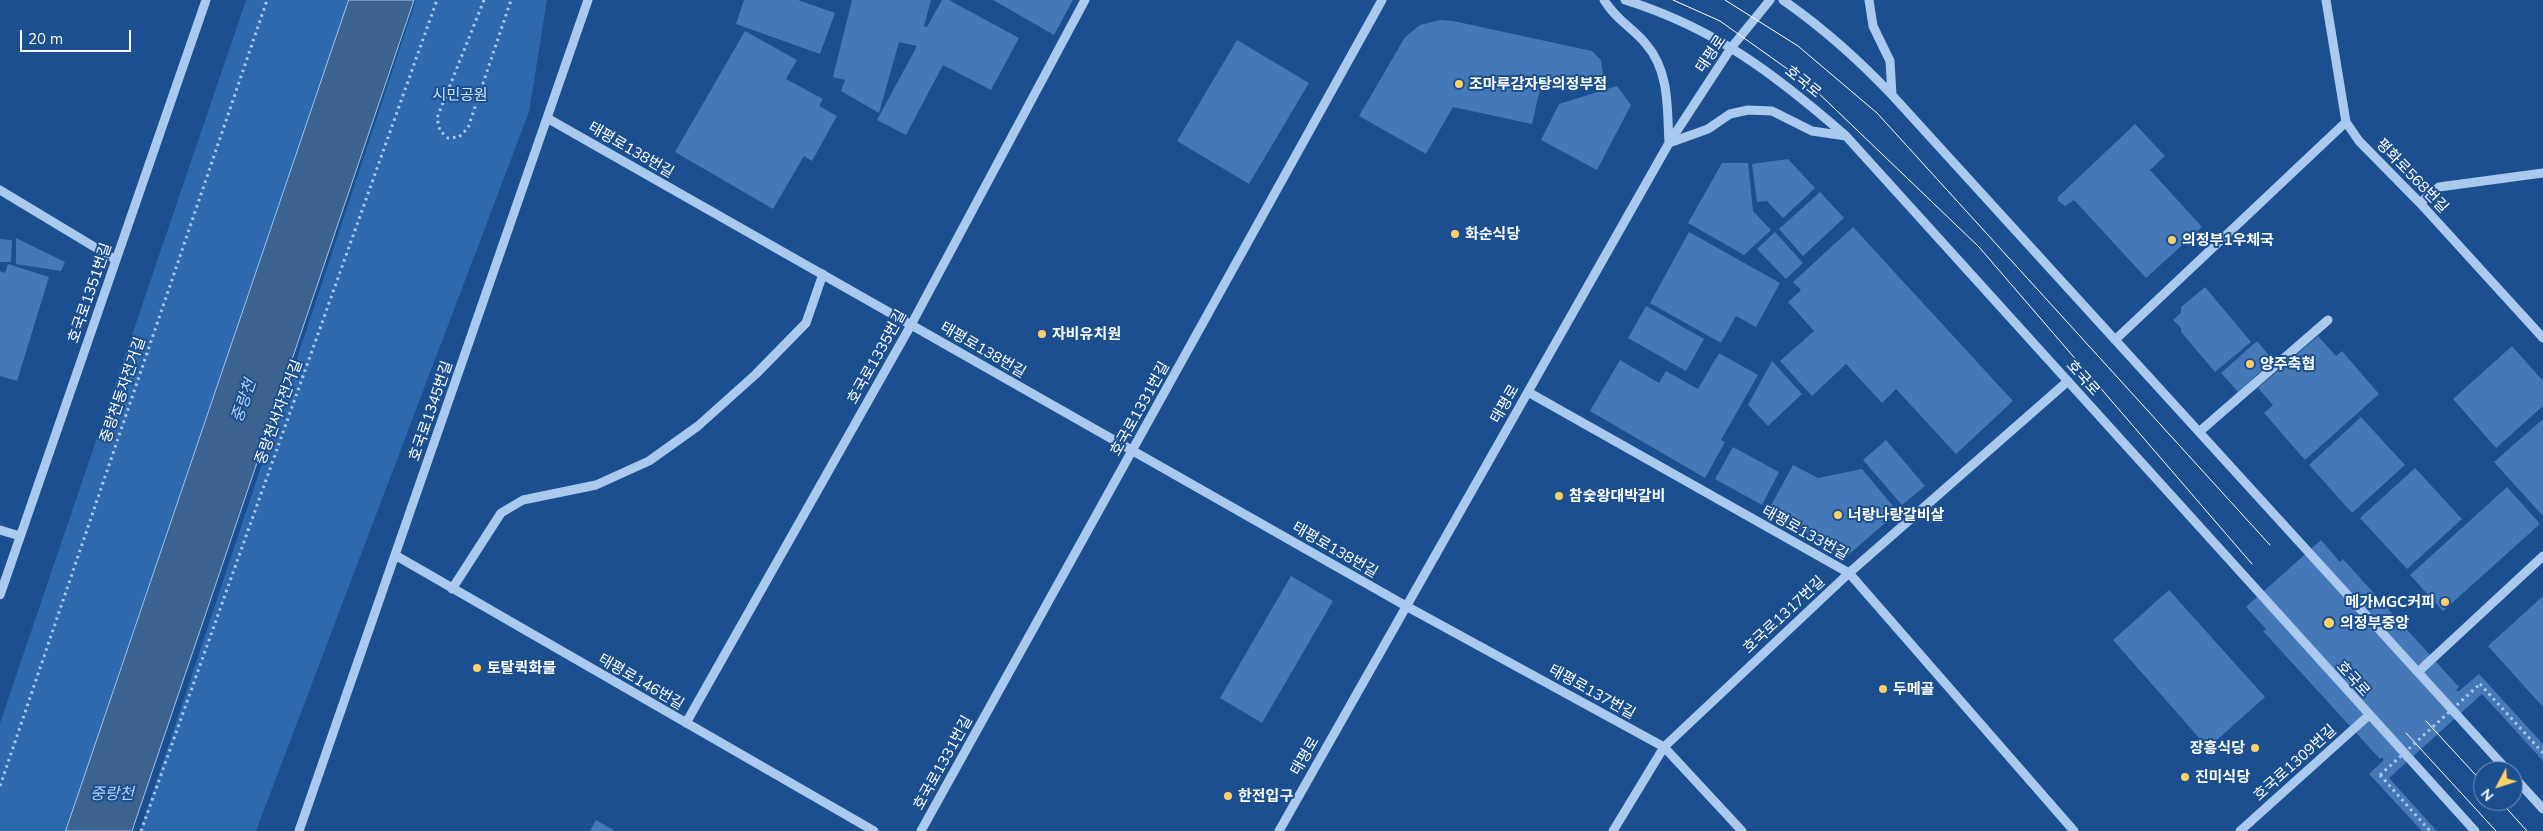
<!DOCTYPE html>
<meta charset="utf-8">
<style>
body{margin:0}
#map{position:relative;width:2543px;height:831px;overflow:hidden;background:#1b4f8f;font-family:Mulish,sans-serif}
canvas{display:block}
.north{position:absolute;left:2473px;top:761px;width:50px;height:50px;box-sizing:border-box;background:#1b4f8f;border:1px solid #7695bc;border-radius:50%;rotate:230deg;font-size:14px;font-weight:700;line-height:20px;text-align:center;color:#fff}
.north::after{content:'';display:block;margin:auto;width:18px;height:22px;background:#ffd166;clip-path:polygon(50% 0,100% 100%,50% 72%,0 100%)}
.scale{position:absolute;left:20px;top:30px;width:111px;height:22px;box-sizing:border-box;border:2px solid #fff;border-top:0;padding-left:6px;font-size:15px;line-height:18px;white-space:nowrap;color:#fff;-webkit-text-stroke:4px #1b4f8f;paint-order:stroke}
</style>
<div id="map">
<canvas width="2543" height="831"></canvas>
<div class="north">N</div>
<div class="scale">20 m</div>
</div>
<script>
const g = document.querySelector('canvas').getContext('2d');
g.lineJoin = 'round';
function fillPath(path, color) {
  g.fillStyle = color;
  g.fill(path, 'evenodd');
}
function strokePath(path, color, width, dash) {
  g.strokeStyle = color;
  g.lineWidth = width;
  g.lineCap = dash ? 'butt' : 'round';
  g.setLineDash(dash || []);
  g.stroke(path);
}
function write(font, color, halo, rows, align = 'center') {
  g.font = font + ' Mulish,"Noto Sans KR",sans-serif';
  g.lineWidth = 4;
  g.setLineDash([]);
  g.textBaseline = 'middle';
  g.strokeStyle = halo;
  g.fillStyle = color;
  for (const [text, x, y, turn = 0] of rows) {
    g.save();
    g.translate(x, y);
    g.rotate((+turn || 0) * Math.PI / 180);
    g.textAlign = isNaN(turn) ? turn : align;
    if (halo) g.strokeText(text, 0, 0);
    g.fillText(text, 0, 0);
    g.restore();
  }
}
const green = new Path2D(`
 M246,0h103l-283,831h-66v-108z
 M416,0h131l-18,112 -273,719h-116z`);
const water = new Path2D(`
 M349,0h65l-282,831h-66z`);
const building = new Path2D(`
 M744,0h54l37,13 -15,41 -84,-30z
 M852,0h79l-7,26 3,1 15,-27h7l70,38 -28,52 -48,-25 -37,70 -29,-15 40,-74 -18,-4 -20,71 -38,-22 4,-11 -12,-3z
 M993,0h80l-19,35z
 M1440,20l13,1 139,30 9,9 2,14 -4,8 -12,6 -45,-8 -10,44 -79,-17 -27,47 -67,-38 46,-79 15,-12z
 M745,31l52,29 -11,19 37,20 -4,7 18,10 -25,45 -8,-5 -31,53 -98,-57z
 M1237,40l72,43 -60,101 -72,-43z
 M1617,86l14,19 -34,65 -56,-30 18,-36z
 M2135,124l30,32 -15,14 52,57 -56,51 -72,-78 -9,6 -7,-5v-4z
 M1788,159l27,29 -32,30 -16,-17 -10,1 -5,-38z
 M1722,163h26l5,48 18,19 -27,25 -56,-32z
 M1820,192l24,26 -41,38 -24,-27z
 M1853,227l160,174 -57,53 -60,-65 -14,14 -36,-39 -34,32 -32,-35 34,-30 -26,-29 13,-12 -8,-8z
 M1689,232l91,51 -24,44 -20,-11 -15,27 -71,-40z
 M1775,232l28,31 -17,16 -29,-30z
 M16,238l49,24 -4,9 -45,-7z
 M0,239l12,1 -1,22h-11z
 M8,264l41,13 -32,104 -17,-5v-105l5,2z
 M2205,287l46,55 -36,30 -34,-40v-4l-8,-8 8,-7v-6z
 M1646,306l58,33 -18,32 -58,-33z
 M2318,336l18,20 6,-5 37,43 -74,66 -41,-47 9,-8 -15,-17z
 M2257,341l16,19 -35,32 -17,-19z
 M2512,346l31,35v25l-47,42 -43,-49z
 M1719,353l39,22 -37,65 4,2 -20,36 -115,-67 30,-51 39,23 7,-12 32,18z
 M1772,361l30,33 -34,32 -20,-21z
 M2361,417l44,48 -53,48 -43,-48z
 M2543,419v97l-49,-54z
 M1886,440l39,46 -23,19 -39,-45z
 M1733,447l46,25 -17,33 -47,-26z
 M1793,465l25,13 44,-9 36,43 -51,44 -79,-45z
 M2415,468l47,51 -55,50 -47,-51z
 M2507,487l33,37 -97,87 -33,-36z
 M2321,540l19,22 3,-3 116,128 -3,3 2,2 21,-18 64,70v17l-61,-67 -93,84 48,53h-15l-53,-57 15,-14 -2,-3 -2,2 -117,-128 3,-2 -20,-22z
 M1291,576l42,25 -71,122 -42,-25z
 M2169,590l96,107 -57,51 -95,-108z
 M2543,596v111l-55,-61z
 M596,820l19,11h-25z`);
const path = new Path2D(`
 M484,0l-47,118 3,13 8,7 11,-1 9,-9 43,-128
 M2480,684l63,69
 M2380,775l50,56
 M0,786l267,-786
 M141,831l296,-831`);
const minor = new Path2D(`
 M1604,0c13,21 28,27 42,44 24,28 21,65 23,99
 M1625,0c90,28 151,75 221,136l629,695
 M1783,0c40,28 75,59 109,95l616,676
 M1869,0l4,26 17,35 2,34
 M2326,0l20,122 13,19 61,62 123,135
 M547,118l859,488 258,141 78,84
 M1669,143l39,-14 22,-15 18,-4 24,1 40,20 34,5
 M0,190l116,70
 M2420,203l19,-16 104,-14
 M2115,340l231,-218
 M1528,392l321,181 225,258
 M2199,432l129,-112
 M0,530l20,6
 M395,555l479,276
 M452,589l49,-76 22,-13 73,-15 53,-24 49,-35 58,-52 50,-51 17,-49
 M0,595l206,-595
 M2418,672l125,-116
 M686,723l225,-398 174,-325
 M2513,776l30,33
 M299,831l289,-831
 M921,831l461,-831
 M1279,831l390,-688 62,-95 39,-48
 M1613,831l51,-84 185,-174 219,-192
 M2240,831l128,-115`);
const tram = new Path2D(`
 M1673,0l47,21 90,64 169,162 273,317
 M1725,0l73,46 79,67 393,432
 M2426,721l57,62
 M2406,733l90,98
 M2500,801l27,30`);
const pathBridge = new Path2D(`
 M2380,775l100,-91`);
const markers = [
 [1459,84,5,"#ffd166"],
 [1455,234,5,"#ffd166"],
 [2172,240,5,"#ffd166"],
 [1042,334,5,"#ffd166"],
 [2250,364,5,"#ffd166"],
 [1559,496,5,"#ffd166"],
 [1838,515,5,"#ffd166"],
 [2445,602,5,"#ffd166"],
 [2329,623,6,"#ffd166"],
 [477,668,5,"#ffd166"],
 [1883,689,5,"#ffd166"],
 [2255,748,5,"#ffd166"],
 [2185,777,5,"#ffd166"],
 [1228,796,5,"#ffd166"]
];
const streetNames = [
 ["태평로",1711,54,-56],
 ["호국로",1803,82,39],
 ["태평로138번길",631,150,30],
 ["평화로568번길",2412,176,46],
 ["호국로1351번길",90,293,-71],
 ["태평로138번길",983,350,30],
 ["호국로1335번길",877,357,-61],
 ["호국로",2083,378,48],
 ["중랑천동자전거길",123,390,-71],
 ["태평로",1505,404,-60],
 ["호국로1331번길",1140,409,-61],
 ["호국로1345번길",431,411,-71],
 ["중랑천서자전거길",279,412,-70],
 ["태평로133번길",1805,533,29],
 ["태평로138번길",1335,550,30],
 ["호국로1317번길",1784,615,-43],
 ["호국로",2353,679,48],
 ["태평로146번길",641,682,30],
 ["태평로137번길",1592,692,29],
 ["태평로",1305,756,-60],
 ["호국로1331번길",943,763,-61],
 ["호국로1309번길",2295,763,-42]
];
const poiNames = [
 ["조마루감자탕의정부점",1469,84],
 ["화순식당",1465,234],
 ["의정부1우체국",2182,240],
 ["자비유치원",1052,334],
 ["양주축협",2260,364],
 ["참숯왕대박갈비",1569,496],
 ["너랑나랑갈비살",1848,515],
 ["메가MGC커피",2435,602,"right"],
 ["의정부중앙",2340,623],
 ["토탈퀵화물",487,668],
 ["두메골",1893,689],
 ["장흥식당",2245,748,"right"],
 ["진미식당",2195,777],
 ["한전입구",1238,796]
];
const parkNames = [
 ["시민공원",460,95]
];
const waterNames = [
 ["중랑천",244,401,-71],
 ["중랑천",112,794]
];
fillPath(green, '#2e69ad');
fillPath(water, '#3c6290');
strokePath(water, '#9cc4f0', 1);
fillPath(building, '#4478b7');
strokePath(path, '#a9c9ee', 3, [2.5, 4]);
strokePath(minor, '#a9c9ee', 9);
strokePath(tram, '#fff', 1);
strokePath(pathBridge, '#a9c9ee', 3, [2.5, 4]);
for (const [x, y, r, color] of markers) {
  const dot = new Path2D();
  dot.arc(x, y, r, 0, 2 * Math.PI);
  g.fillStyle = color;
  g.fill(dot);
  strokePath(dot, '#1b4f8f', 2);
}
write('15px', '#fff', '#1b4f8f', streetNames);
write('bold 15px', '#fff', '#1b4f8f', poiNames, 'left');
write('15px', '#cfe3fa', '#1b4f8f', parkNames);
write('italic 16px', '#b5d3f5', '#1b4f8f', waterNames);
</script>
